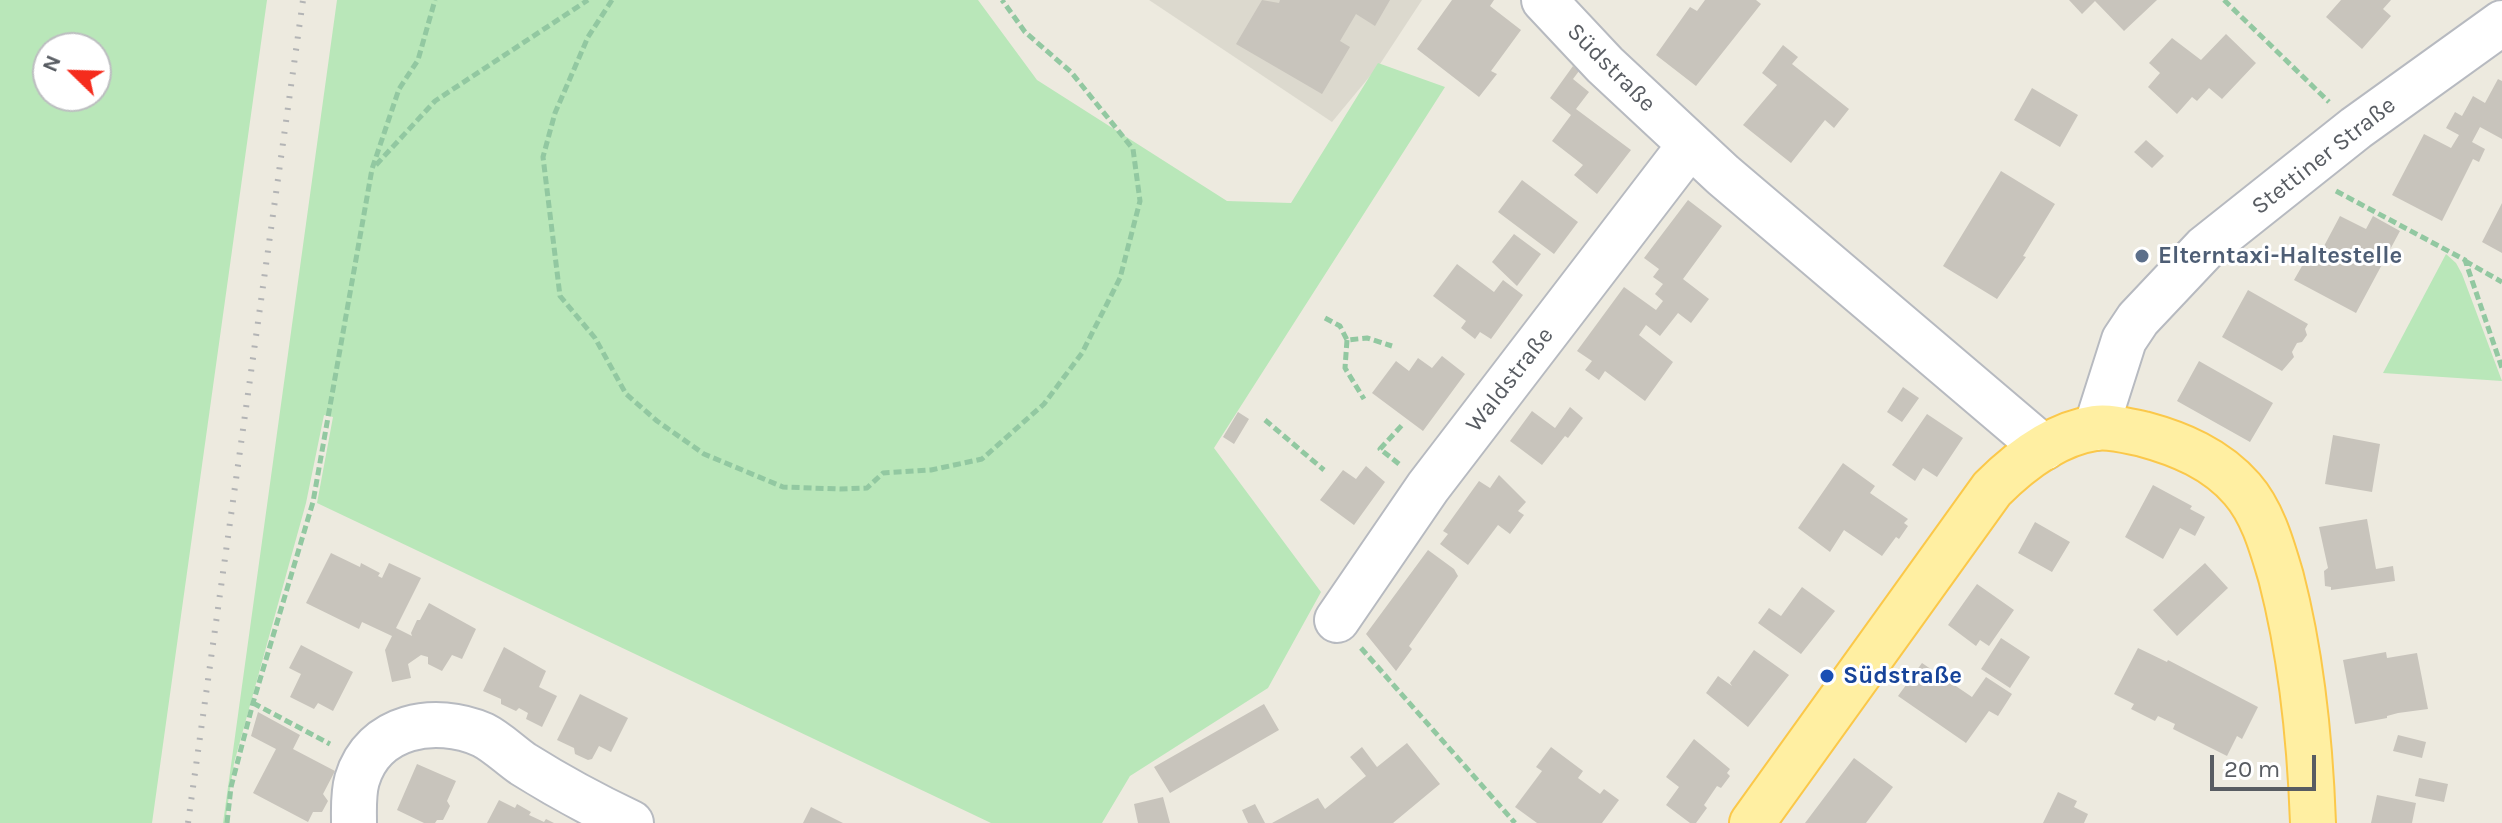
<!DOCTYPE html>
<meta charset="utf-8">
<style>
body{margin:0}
#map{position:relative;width:2502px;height:823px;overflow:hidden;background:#edeadf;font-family:Karla,sans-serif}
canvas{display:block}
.north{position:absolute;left:32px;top:32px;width:80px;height:80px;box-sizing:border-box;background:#fff;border:2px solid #bcbec0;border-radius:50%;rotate:293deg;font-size:22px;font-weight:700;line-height:32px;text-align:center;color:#585c62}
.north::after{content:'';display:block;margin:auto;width:28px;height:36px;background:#f52c1d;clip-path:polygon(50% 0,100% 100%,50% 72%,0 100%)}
.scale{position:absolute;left:2210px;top:755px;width:106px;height:36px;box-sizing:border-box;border:4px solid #585c62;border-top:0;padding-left:10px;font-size:24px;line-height:28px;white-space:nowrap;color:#585c62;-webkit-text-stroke:6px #fff;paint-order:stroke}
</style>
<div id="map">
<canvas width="2502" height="823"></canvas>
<div class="north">N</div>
<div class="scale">20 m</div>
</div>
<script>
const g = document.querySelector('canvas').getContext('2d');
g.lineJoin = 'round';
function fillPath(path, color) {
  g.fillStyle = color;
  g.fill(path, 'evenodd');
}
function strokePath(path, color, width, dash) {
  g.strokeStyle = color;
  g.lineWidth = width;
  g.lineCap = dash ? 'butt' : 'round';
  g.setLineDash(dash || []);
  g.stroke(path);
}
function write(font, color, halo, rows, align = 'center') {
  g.font = font + ' Karla,sans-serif';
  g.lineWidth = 6;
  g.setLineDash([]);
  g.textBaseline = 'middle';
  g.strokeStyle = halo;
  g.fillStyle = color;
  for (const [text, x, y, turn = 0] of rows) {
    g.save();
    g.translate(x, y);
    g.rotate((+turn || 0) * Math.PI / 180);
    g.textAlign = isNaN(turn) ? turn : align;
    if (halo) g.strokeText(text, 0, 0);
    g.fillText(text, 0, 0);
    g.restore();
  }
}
const education = new Path2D(`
 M1149,0h273l-42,64 -48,58z`);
const green = new Path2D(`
 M0,0h267l-115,823h-152zM48,48h48v48h-48z
 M337,0h641l59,80 190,121 64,2 87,-140 67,24 -231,361 107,144 -53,96 -138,88 -28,47h-111l-674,-320 16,-86 -9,-2 -18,88 -72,260 -9,60h-2z
 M2446,254l10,9 6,11 40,107 -119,-8z`);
const building = new Path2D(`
 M1262,0l17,3 1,-3h110l-15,26 -19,-12 -16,27 10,6 -28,47 -86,-50z
 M1452,0h42l-4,6 31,24 -30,41 6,3 -18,23 -62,-48z
 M1705,0h51l5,4 -65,82 -40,-31 34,-48 7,4z
 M2069,0h88l-33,31 -29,-30 -13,13z
 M2341,0h50l-8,9 8,7 -29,33 -36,-32z
 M2226,34l30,29 -34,36 -13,-11 -12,13 -5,-4 -15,17 -29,-27 12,-14 -11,-10 23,-25 29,22z
 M1783,45l15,12 -6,7 57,45 -15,19 -9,-8 -34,43 -48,-38 34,-40 -15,-12z
 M1573,66l6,5 -6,8 16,13 -13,17 55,41 -34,44 -23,-19 9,-10 -31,-24 19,-26 -21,-17z
 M2498,79l4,2v58l-22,-12 -8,15 13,7 -6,13 -6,-3 -31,62 -50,-26 32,-61 27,14 8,-13 -13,-7 9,-16 7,4 11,-20 12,7z
 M2032,88l46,27 -18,32 -46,-27z
 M2146,140l18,16 -12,12 -18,-16z
 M2001,171l54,33 -32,52 3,1 -29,42 -54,-33z
 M1522,180l56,42 -24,32 -56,-42z
 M1688,200l34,26 -39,53 26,20 -18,24 -13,-10 -18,23 -14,-11 -7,10 34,27 -28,39 -40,-30 -6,9 -14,-10 7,-9 -15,-10 47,-64 32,23 7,-9 -8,-7 8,-10 -10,-7 6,-8 -15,-11z
 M2502,203v50l-20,-11z
 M2340,216l26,13 7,-13 27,15 -44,82 -62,-33 12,-21 9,4z
 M1514,234l27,20 -24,32 -25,-24z
 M1457,264l37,28 9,-12 20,15 -32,44 -11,-7 -5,7 -14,-11 5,-7 -33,-25z
 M2248,290l60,34 -3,5 2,6 -5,7 -5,1 -5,9 2,5 -12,14 -60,-34z
 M1442,356l23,18 -42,57 -51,-38 24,-32 13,10 9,-13 14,10z
 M2199,361l74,42 -23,39 -73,-41z
 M1903,387l16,11 -17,24 -15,-10z
 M1570,407l13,11 -15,20 -3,-2 -23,29 -32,-24 22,-30 23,17z
 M1238,412l11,7 -15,25 -11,-7z
 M1927,414l36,24 -26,39 -14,-9 -8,13 -23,-16z
 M2333,435l47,9 -8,48 -47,-8z
 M1843,463l32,23 -5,7 38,26 -4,4 4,3 -9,13 -3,-2 -14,19 -38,-26 -14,22 -32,-24z
 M1366,466l19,16 -31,43 -34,-25 23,-30 13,9z
 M1499,475l27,27 -8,9 6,4 -14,19 -12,-9 -30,40 -28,-21 8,-10 -5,-3 36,-50 11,7z
 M2153,485l39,21 -2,3 15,8 -10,19 -15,-8 -17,31 -38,-22z
 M2367,519l9,50 17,-3 2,15 -64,9v-3l-6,-1 -1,-15 4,-3 -9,-41z
 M2035,522l35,20 -18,30 -34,-19z
 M1428,550l26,19 4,7 -49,70 3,3 -16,22 -30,-37z
 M331,553l29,14 1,-4 19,10 -2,3 4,2 7,-15 32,15 -25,50 16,8 -1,-3 6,-13h3l9,-17 47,26 -14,30 -10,-4 -10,16 -14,-7v-7l-7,-2 -13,9 3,14 -19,4 -7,-32 7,-14 -30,-14 -3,7 -53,-26z
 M2205,563l23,25 -51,48 -24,-26z
 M1977,584l37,26 -25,36 -9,-6 -4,6 -28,-21z
 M1802,587l33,24 -34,43 -43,-31 11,-15 12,8z
 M2001,638l29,19 -20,31 -29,-19z
 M301,645l52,27 -20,39 -15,-8 -4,6 -24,-12 11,-23 -12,-6z
 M504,647l42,24 -7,16 18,9 -15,31 -16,-8 2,-6 -9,-5 -3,3 -15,-7v-5l-18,-8z
 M2138,648l29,14 1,-2 90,47 -16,32 -5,-3 -10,20 -54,-27 2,-5 -17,-8 -3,5 -24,-12 3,-5 -20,-10z
 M1754,650l35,25 -41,52 -42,-34 12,-17 14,10 -2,-3z
 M2386,652l1,6 30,-5 11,56 -30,4 -11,3v2l-32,6 -12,-64z
 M1922,663l50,34 14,-20 26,17 -14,22 -9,-5 -23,32 -68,-47z
 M580,694l48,24 -17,34 -12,-6 -7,13 -4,1 -13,-6 -1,-6 -17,-8z
 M1264,704l15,26 -109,63 -16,-26z
 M258,712l42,23 -7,14 42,22 -12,23 5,7 -6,11h-9l-5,10 -55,-29 23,-44 -25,-13z
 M2398,735l28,7 -4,16 -29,-7z
 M1694,739l36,30 -3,4 3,3 -9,12 -4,-2 -13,19 3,3 -11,15h-6l-24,-18 13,-18 -13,-10z
 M1407,743l33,41 -47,39h-121l46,-25 7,11 41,-33 -16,-19 12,-10 15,20z
 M1551,747l32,24 -5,7 22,16 4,-5 15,11 -17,23h-65l-22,-16 27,-36 -6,-4z
 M1854,758l39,29 -27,36h-61z
 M417,764l39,17 -9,20 3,5 -7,14h-6l-2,3h-11l-27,-13z
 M2419,778l29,6 -4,18 -29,-6z
 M2058,792l19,9 -3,6 14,7 -4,9h-41z
 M2377,795l39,8 -4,20h-41z
 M1163,797l7,26h-32l-4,-19z
 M499,800l16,8 2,-4 14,8 -2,3 15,7 2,-3 8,4h-67z
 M1255,804l10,19h-17l-6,-13z
 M811,807l32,16h-40z`);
const path = new Path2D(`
 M612,0l-24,37 -33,76 -12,44 17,139 35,42 31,56 31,27 47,33 79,33 57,2 27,-1 16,-15 48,-3 51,-11 62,-55 38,-51 38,-75 20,-77 -7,-52 -62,-77 -46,-40 -23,-32
 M2224,0l105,102
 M376,165l59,-64 153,-101
 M2336,191l129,69 37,108
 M2465,261l37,21
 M1325,318l15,8 7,14 20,-2 25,8
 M1347,340l-2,28 19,31
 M1265,420l59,50
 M1399,464l-19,-15 23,-25
 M1361,648l154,175
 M253,703l77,41
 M227,823l4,-36 22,-84 60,-201 59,-333 27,-80 19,-29 17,-60`);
const minor = new Path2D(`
 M1544,0l61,65 118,110 321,273
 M2096,428l28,-88 14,-21 67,-71 151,-120 146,-105
 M1337,620l91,-133 262,-342
 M354,823c0,-14 -1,-29 3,-43 16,-55 78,-66 126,-45 14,7 27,20 40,29 35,22 70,41 108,59`);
const major = new Path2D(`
 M1752,823l240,-334c27,-27 63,-55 103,-61 15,-2 33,3 48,6 37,10 73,25 99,55 21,24 30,58 39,88 21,81 29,163 32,246`);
const rail = new Path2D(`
 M188,823l115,-823`);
const markers = [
 [2142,256,8,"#5c6f8a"],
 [1827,676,8,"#1a4fb4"]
];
const streetNames = [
 ["Südstraße",1611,68,45],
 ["Stettiner Straße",2324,156,-38],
 ["Waldstraße",1510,380,-52]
];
const serviceNames = [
 ["Elterntaxi-Haltestelle",2158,256]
];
const transitNames = [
 ["Südstraße",1843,676]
];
fillPath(education, '#dcd9ce');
fillPath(green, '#b9e7b9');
fillPath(building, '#c8c4bc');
strokePath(minor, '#b7bac0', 48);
strokePath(major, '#fbc84a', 48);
strokePath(path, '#92c8a1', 5, [8, 4]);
strokePath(minor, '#fff', 44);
strokePath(major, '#ffefa2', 44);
strokePath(rail, '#b3b4b5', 6, [2, 10]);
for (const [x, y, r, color] of markers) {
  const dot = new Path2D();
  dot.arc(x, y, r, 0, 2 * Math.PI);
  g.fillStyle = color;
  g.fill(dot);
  strokePath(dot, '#fff', 3);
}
write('24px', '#585c62', '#fff', streetNames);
write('bold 24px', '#4e5e75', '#fff', serviceNames, 'left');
write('bold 24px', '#164399', '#fff', transitNames, 'left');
</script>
